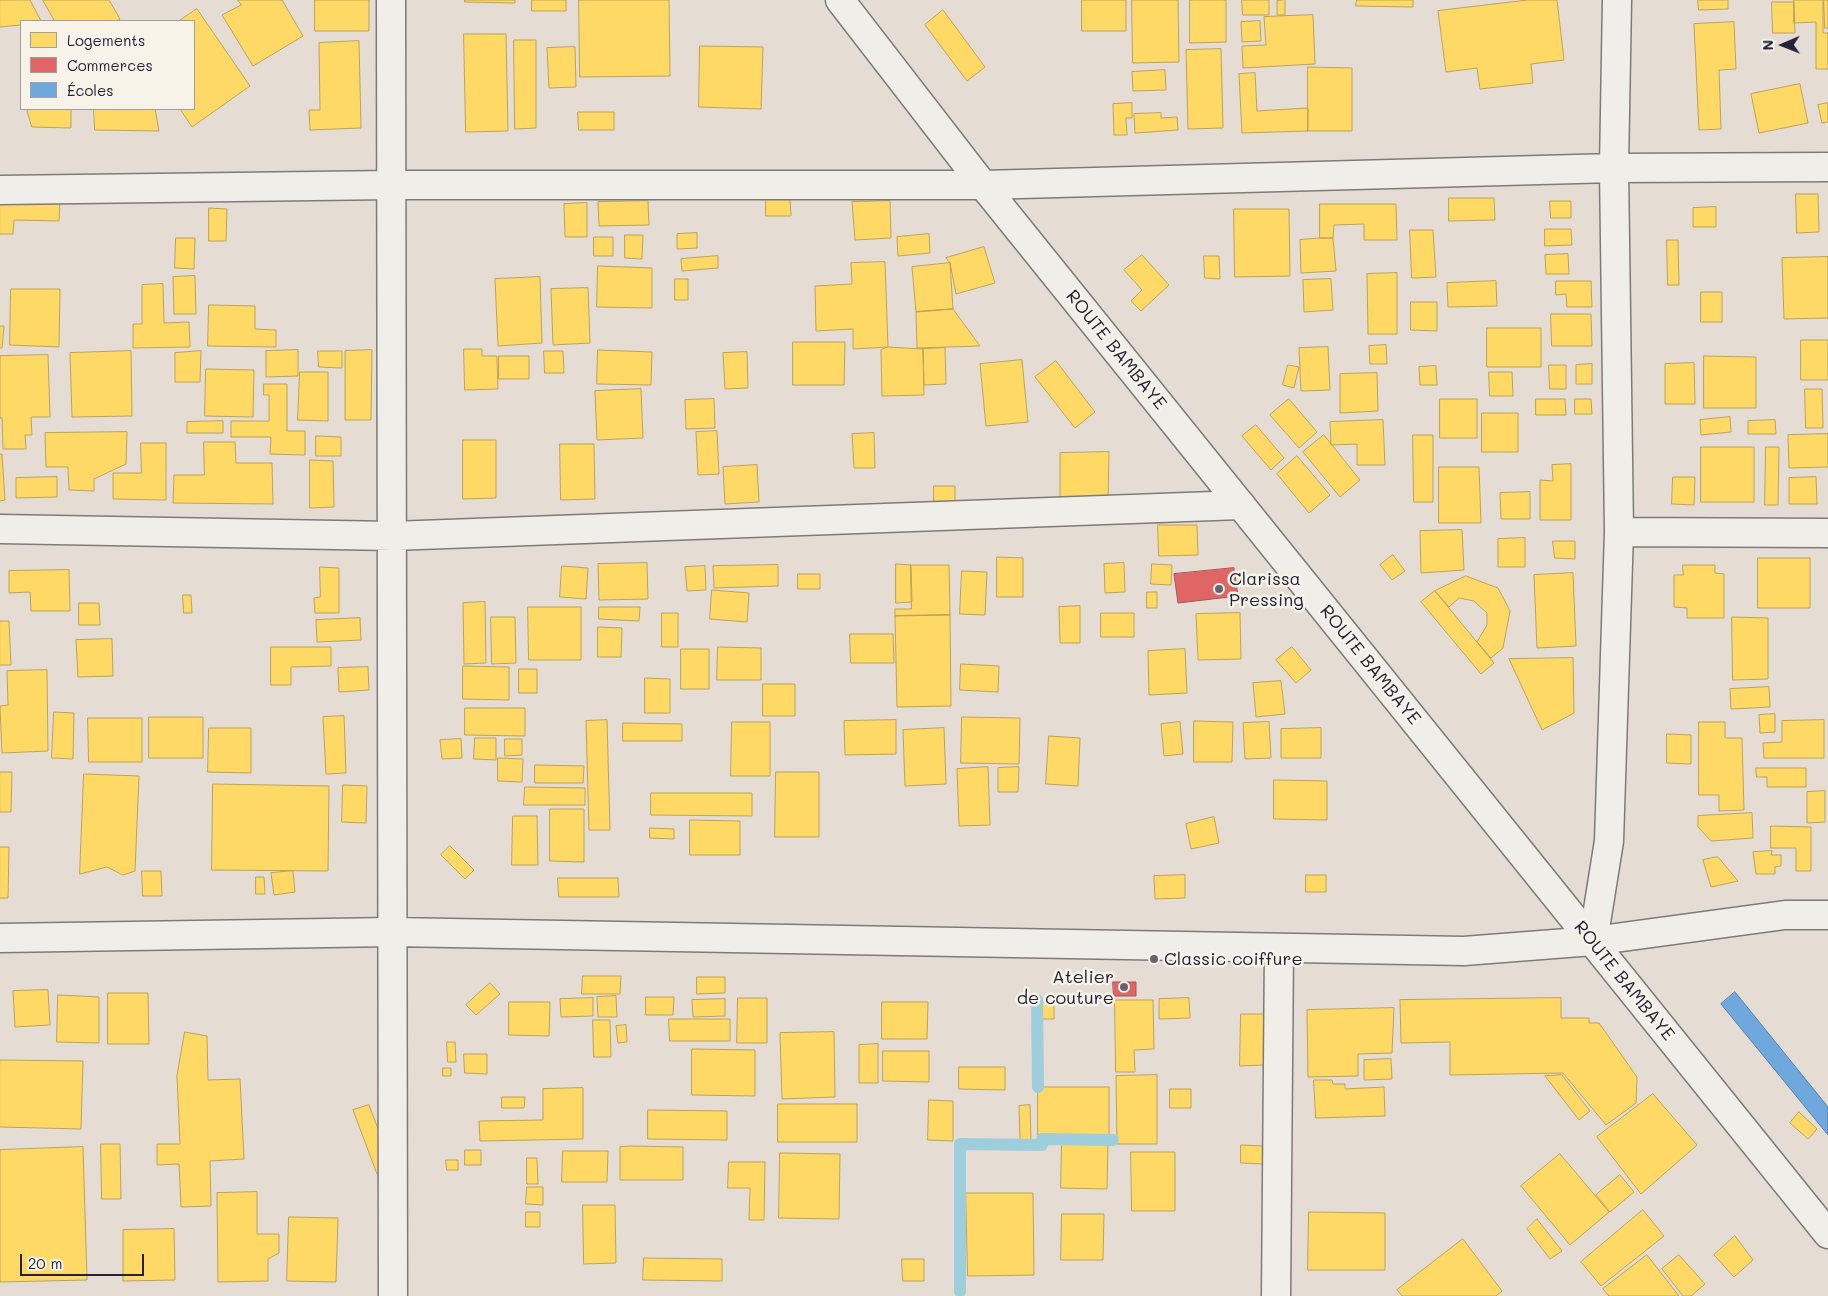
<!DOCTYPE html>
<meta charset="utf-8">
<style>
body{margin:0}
#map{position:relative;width:1828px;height:1296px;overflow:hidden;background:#e5dcd3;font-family:Mali,sans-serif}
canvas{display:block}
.legend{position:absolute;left:20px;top:20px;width:175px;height:90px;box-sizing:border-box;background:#f7f3e8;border:1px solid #a29fa3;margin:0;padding:6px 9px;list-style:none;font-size:15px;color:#22223b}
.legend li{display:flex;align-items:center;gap:10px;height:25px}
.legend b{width:25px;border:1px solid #a29fa3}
.north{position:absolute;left:1758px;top:20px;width:50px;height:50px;-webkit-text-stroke:4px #f7f3e8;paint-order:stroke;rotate:269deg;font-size:14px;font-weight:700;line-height:20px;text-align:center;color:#22223b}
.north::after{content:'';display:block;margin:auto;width:18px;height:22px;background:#22223b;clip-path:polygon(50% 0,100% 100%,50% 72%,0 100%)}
.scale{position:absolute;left:20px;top:1254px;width:124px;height:22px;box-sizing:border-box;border:2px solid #22223b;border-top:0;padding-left:6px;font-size:15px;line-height:18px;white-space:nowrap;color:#22223b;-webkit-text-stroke:4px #f7f3e8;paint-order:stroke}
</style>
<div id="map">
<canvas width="1828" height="1296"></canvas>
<ul class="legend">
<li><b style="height:14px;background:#ffd966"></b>Logements</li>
<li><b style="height:14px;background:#e06666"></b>Commerces</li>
<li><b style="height:14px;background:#6fa8dc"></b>Écoles</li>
</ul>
<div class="north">N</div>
<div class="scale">20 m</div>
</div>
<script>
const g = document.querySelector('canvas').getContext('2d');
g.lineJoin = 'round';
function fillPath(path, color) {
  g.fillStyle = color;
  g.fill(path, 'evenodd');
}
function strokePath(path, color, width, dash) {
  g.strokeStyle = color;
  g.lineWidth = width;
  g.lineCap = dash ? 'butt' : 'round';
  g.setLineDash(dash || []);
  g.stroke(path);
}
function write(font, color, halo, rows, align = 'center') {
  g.font = font + ' Mali,sans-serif';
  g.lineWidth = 5;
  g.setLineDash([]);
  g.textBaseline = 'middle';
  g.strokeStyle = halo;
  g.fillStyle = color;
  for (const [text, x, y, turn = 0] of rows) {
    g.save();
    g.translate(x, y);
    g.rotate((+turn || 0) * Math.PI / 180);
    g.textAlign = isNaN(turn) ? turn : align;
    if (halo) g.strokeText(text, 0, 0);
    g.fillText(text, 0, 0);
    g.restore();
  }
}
const homes = new Path2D(`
 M0,0h30l11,21h-20v4l-21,2z
 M43,0h66l11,19 -4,2h-61z
 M238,0h44l21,36 -50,30 -31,-51 19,-10z
 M315,0h54v31h-54z
 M465,0h50v3l-50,-1z
 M532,0h34v11h-34z
 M579,0h90l1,76 -90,1z
 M1082,0h44v31h-44z
 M1132,0h46l1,62 -46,1z
 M1190,0h36v42l-36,1z
 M1242,0h27v15h-26z
 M1285,0v15h-8v-14z
 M1357,0h56v7l-57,-1z
 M1528,0h29l7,60 -33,4 2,19 -53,6 -3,-21 -31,4 -8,-61z
 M1698,0h30v9l-29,1z
 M1794,0h29v33h5v36h-12v-47l-22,1z
 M1824,0h4v28h-3z
 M1772,2h22l1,31h-22z
 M197,9l53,77 -58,41 -12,-18h14v-88h-15z
 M943,10l42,57 -18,14 -42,-56z
 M1313,15l2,49 -72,4 -1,-22 24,-1 -2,-28z
 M1260,21l1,20 -19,1 -1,-20z
 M1734,22l2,47 -17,1 2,59 -22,1 -5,-106z
 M464,34h42l2,97 -42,1z
 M514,40h22v88l-21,1z
 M359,41l2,87 -51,2 -1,-20h11l-1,-67z
 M700,46l63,1 -2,62 -62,-2z
 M575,47l1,40 -27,1 -2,-40z
 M1221,49l2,79 -35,1 -2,-79z
 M1308,67l44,1v63h-44z
 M1165,70l1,20 -33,1 -1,-19z
 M1255,73l2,38 51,-3v23l-66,2 -3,-59z
 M1800,84l8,39 -49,10 -8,-39z
 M1132,103v15h-6l1,17h-13l-1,-31z
 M1828,103v19l-6,1 -4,-18z
 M27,109h44v19l-39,-1z
 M94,109h61l4,22 -64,-1z
 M578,112h36v18h-35z
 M1161,113v5l16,-1 1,13 -43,3 -1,-19z
 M1796,194h22l1,38 -22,1z
 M766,197h24l1,19h-25z
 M1449,198h45l1,22 -46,1z
 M0,200l60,2 -1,19 -45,-1 -1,14h-13z
 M648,201l1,24 -50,1 -1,-24z
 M890,201l1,37 -36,2 -3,-38z
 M1550,201h21v17h-20z
 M587,203v34h-22l-1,-33z
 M1320,204h76l1,36h-33v-16l-30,1 -1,13h-13z
 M1716,207v20h-23v-19z
 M209,208l18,1 -1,32h-17z
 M1234,209h55l1,67 -55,1z
 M1545,229h26l1,16 -27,1z
 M1410,230h23l3,47 -24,1z
 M697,233v15l-20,1v-15z
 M929,234l1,19 -32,3 -1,-19z
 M625,235h18l-1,24 -17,-1z
 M594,237h19v19h-19z
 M176,238h19l-1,31 -19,-1z
 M1320,238h13l3,33 -35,2 -1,-33z
 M1667,240h11l1,45h-11z
 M984,247l11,36 -39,11 -6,-31 -4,-5z
 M1568,254l1,20h-23l-1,-19z
 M1142,255l27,30 -28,26 -10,-10 11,-11 -18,-20z
 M718,256v12l-36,3 -1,-12z
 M1204,256h15l1,23 -15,-1z
 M1828,257v61l-44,1 -2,-61z
 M885,262l3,85 -35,2v-20l-37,2 -1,-45 37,-2 -1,-21z
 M950,263l3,46 -37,3 -4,-45z
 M598,266l54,2v40l-55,-1z
 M1397,273v61h-29l-1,-60z
 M195,276l1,38h-22l-1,-37z
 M540,277l2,66 -44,3 -3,-67z
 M675,279h13v21h-13z
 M1331,279l2,31 -29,2 -1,-32z
 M1496,281l1,25 -49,1 -1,-24z
 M1556,281h35l1,26h-25l-1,-13 -10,1z
 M163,284l1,39 25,-1 1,25 -57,1v-24h9v-39z
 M588,288l2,55 -37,2 -2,-56z
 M11,289h49l-1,58 -49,-2z
 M1701,292h21v30h-21z
 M1411,302h26v29l-26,-1z
 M209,305l46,1v23l21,1v17l-68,-1z
 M953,309l27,37 -63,2 -1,-36z
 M1551,314h40l1,32h-40z
 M0,326h4l-2,22h-2z
 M1487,328h54v39h-54z
 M1801,340h27v40h-27z
 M793,342h52l-1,43h-51z
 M1386,345l1,19h-17l-1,-18z
 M888,347l35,2 1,46 -42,1 -1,-46z
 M1328,347l2,43 -29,1 -2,-43z
 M945,348l1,36 -22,1 -1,-36z
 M464,349h18v7h15l1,33 -33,1z
 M298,350v26l-32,1v-26z
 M372,350l-1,70h-26v-69z
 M598,350l54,2 -1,33 -54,-1z
 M131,351l1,65 -60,1 -2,-64z
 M201,351l-1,31h-25v-29z
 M318,351h24v17l-23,-1z
 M544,351h19l1,22h-19z
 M747,352l1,36 -23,1 -2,-36z
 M48,355l2,62h-19l1,18h-7l1,14h-23l-1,-31h-2v-62z
 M499,356h30v23h-30z
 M1704,356l52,1v51h-52z
 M1022,360l6,62 -42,4 -6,-62z
 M1056,361l39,51 -20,16 -40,-51z
 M1694,363l1,41h-30v-40z
 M1592,364v20h-16v-19z
 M1288,365l11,2 -5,21 -11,-3z
 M1549,365h17v24h-16z
 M1436,366l1,19h-17l-1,-18z
 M206,369l48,1 -1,47 -48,-1z
 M300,372h28v49l-30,-1z
 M1489,372h23l1,24h-23z
 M1377,373l1,38 -38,2v-39z
 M264,384h23v47h18v24l-35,-1 1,-17h-40v-16h38v-26h-5z
 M641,389l2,49 -46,2 -2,-49z
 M1805,389h17l1,39h-17z
 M714,399l1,29 -29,1 -1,-29z
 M1289,399l28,33 -18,16 -29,-33z
 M1440,399h37v39h-37z
 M1536,399h29l1,16h-30z
 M1575,399h16l1,15h-17z
 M1482,413h36v39h-36z
 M1730,417l1,15 -30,3 -1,-15z
 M1383,420l2,45h-28v-21l-26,1 -1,-23z
 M1775,420l1,14h-28v-13z
 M223,421v12h-36v-11z
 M1256,425l28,33 -13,12 -29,-34z
 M717,431l2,43 -21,1 -2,-43z
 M127,432l-1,32 -32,15v12l-25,-1 -1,-23h-22l-1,-34z
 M874,433l1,35h-21l-2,-34z
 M1828,434v33l-39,1 -1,-33z
 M1324,435l36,45 -20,17 -37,-45z
 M1413,435h20v67h-19z
 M316,436l25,1v19h-25z
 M463,440h33v58l-33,1z
 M204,442h31l1,21h36l1,41 -100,-1 1,-28h30z
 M141,443h25v57l-53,-1v-26h28z
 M560,444h34l1,55 -34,1z
 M1701,447h53v55h-53z
 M1766,447h13l-1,58h-13z
 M1109,452l-1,50h-48v-49z
 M0,454h2l3,46 -5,1z
 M1297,456l33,39 -21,18 -32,-39z
 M310,460l23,1 1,46 -24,1z
 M1571,464v56h-31v-40l13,1 -1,-16z
 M757,465l2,37 -34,2 -2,-37z
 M1439,467h40l2,56h-42z
 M57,477v20l-41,1v-20z
 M1673,477h22l-1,28 -22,-1z
 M1816,477l1,27h-28v-26z
 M934,486h21v17h-21z
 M1530,492v27h-29l-1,-26z
 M1158,525h39l1,30 -39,1z
 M1462,530l2,40 -43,3 -1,-42z
 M1525,538v29h-27v-28z
 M1553,541h22v18l-20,-1z
 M1393,555l12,16 -13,9 -12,-15z
 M997,557l26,1v39h-26z
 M1758,558h52v50h-52z
 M647,563l1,36 -49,1 -1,-36z
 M1124,563l1,29 -20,1 -1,-29z
 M896,564l15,1 1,37 -16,1z
 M1152,564l20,1 -1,20 -20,-1z
 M778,565v21l-64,2 -1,-22z
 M911,565h38l1,50 -55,1v-7h16z
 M1683,565h32v8l9,1v44h-37v-10l-13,-1v-32h9z
 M562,566l26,2 -2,31 -26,-2z
 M705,566l1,24 -19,1 -2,-24z
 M320,567l19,1v45h-24l-1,-15 6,-1z
 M69,570l1,41h-39l-1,-19 -21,1v-22z
 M962,571l25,1 -2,43 -25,-1z
 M1573,573l3,73 -39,2 -3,-73z
 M798,574h22v15h-22z
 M1466,576l32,12 12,23 -7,37 -12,10 -14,-16 10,-17v-12l-13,-12 -15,-3 -10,9 -14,-16z
 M712,590l37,3 -2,29 -37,-3z
 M1435,591l59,72 -13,11 -60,-72z
 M1147,592h10v16h-10z
 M183,595h8l1,18h-8z
 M485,602l1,61 -22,1 -1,-61z
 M79,603h20l1,22h-21z
 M1080,606v37h-20l-1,-36z
 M528,607h53v53h-52z
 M599,607h41l-1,14 -40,-2z
 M662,613h16v34h-16z
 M1101,613h33v24h-33z
 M1240,613l1,46 -43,1 -2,-46z
 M950,615l1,91 -54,1 -2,-91z
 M491,617h24l1,46 -24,1z
 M1732,617l36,1v61l-35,1z
 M360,618l1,22 -44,2 -1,-22z
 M0,621h9l2,44h-11z
 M598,627l24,1 -1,29h-23z
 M850,634h43l1,29h-43z
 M112,639l1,37 -35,1 -2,-37z
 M271,647h60v19l-40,1v18h-20z
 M718,647l43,1v32h-44z
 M1292,647l19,23 -15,13 -20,-23z
 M681,649h28v40h-28z
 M1185,649l2,44 -38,2 -1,-44z
 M1573,658l1,55 -32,17 -33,-71z
 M961,664l38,2 -1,26 -38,-2z
 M463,666l46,1v33l-46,-1z
 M368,667l1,23 -30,2 -1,-24z
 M519,669h18v24h-18z
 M47,670l1,81 -46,2 -2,-47 8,-1 -1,-34z
 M645,678l25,1v34h-25z
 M1281,681l4,33 -29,3 -3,-34z
 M763,684h32v32h-32z
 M1769,687l1,20 -39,2 -1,-20z
 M465,708h60v28l-60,-1z
 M54,712l20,1 -1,46 -21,-1z
 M1775,714v18l-15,1 -1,-18z
 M344,716l2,57 -20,1 -3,-57z
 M149,717h54v41h-54z
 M962,717l58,1 -1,46 -58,-1z
 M88,718h54v44h-53z
 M607,720l3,110h-21l-3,-109z
 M896,720v34l-51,1 -1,-34z
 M1824,720v38h-60l-1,-15 19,-1v-21z
 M1194,721l39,1 -1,40h-38z
 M732,722h38v54h-39z
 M1180,722l3,32 -19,2 -3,-32z
 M1269,722l2,36 -26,1 -2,-36z
 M1699,722h26v16h17l2,72 -25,1v-16h-20z
 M623,723l59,1v17h-59z
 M209,728h42v45l-43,-1z
 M944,728l2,56 -41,2 -2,-56z
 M1321,728v30h-40v-29z
 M1667,734l24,1v29l-24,-1z
 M1049,736l31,2 -2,48 -32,-2z
 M475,738h21v22l-22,-1z
 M461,739l1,19 -20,1 -2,-19z
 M505,739h17v16l-17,1z
 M498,758l25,1 -1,23 -24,-1z
 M535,765l49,1 -1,17h-48z
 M988,767l2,58 -31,1 -2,-57z
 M1019,767l-1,25h-20v-24z
 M1756,768h50v19h-39v-10h-10z
 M0,772h12l-1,40h-11z
 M776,772h43v65h-44z
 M84,774l55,2 -4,95 -12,4 -16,-8 -27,7z
 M1274,780l53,1v39l-53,-1z
 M213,784l116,2 -1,85 -116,-1z
 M343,785l24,1 -1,37 -24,-1z
 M525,787l60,1v17h-61z
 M1825,791v31l-18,1v-31z
 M651,793h101v23l-101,-1z
 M550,809h34v53l-34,-1z
 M1752,813l1,25 -42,3 -13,-14v-11z
 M513,816h24l1,49h-26z
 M1214,817l5,26 -28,6 -5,-25z
 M690,820l50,1v34h-50z
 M1771,826l40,1v44h-15v-23h-25z
 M650,828l24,1v10l-24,-1z
 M450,846l24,24 -9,9 -24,-24z
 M0,847h9l-1,51h-8z
 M1772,851l-1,4h10v11l-6,1v7h-19l-3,-22z
 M1718,857l20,24 -27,6 -8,-27z
 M142,871h19l1,25h-19z
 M293,871l2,21 -21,3 -3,-22z
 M1185,875v23l-30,1 -1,-23z
 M1306,875h20v17h-20z
 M256,877h8l1,17h-9z
 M558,878h60l1,19h-60z
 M583,976h38l-1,18h-38z
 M697,977h28v16l-28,1z
 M490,983l10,11 -24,21 -10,-10z
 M48,990l2,35 -35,2 -2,-36z
 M108,993h40l1,51h-41z
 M58,995l41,2v46l-42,-1z
 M616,996l1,21h-19l-1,-20z
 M646,997h28l-1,18h-27z
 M593,998v18l-32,1 -1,-18z
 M738,998h29v45h-30z
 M1189,998l1,20 -31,1v-20z
 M1561,998v20h28v5h10l38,54 -1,26 -30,22 -43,-52 -113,2v-33l-49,1 -1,-43z
 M725,999v17l-32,1 -1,-17z
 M1115,1000h38l1,49 -20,1 1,22h-19z
 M509,1002h41l-1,34 -40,-1z
 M882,1002h46l-1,37h-45z
 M1040,1002h14v17h-14z
 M1394,1008l-2,45 -34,1v22l-50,1 -1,-67z
 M1241,1014h23v51l-24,1z
 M669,1019h61v22h-60z
 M593,1020h17l1,37h-17z
 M626,1025l1,17 -9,1 -2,-17z
 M185,1032l22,4 1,44 32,-1 4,80 -34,2 1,45 -30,1 -2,-43 -22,1v-21h23l-3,-68z
 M834,1032l1,65 -53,2 -2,-66z
 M447,1042h8l1,20h-8z
 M878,1044v39h-19v-38z
 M692,1049l63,1v46l-63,-1z
 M883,1051h46v31l-46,-1z
 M464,1054h23v20l-22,-1z
 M1391,1059l1,20 -28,1v-20z
 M0,1060l83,1 -2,68 -81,-2z
 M959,1067h46v23l-46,-1z
 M443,1068h8v8h-8z
 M1157,1075v69h-40l-1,-68z
 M1562,1075l28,36 -11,9 -34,-44z
 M1314,1080h18l1,4h12v5l39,-2 1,29 -69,2z
 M1038,1087h71v48h-71z
 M583,1088v51l-103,2 -1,-20 64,-1v-31z
 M1170,1089h21v19h-21z
 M1653,1094l44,51 -56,49 -44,-57z
 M502,1097h23l-1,11h-22z
 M929,1100l24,1v40l-25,-1z
 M778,1104h79v38h-79z
 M369,1105l24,63 -16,6 -24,-64z
 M1030,1105l1,35h-11l-1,-34z
 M648,1110l79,1v29l-79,-1z
 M1799,1112l18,17 -9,10 -18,-16z
 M1062,1142l46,1 -1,46 -46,-1z
 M101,1144h19l1,55h-19z
 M1241,1145l23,1 -1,18 -22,-1z
 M632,1146l51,1v33h-63v-33z
 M83,1147l4,133 -87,2v-132z
 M465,1150h16v15h-16z
 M563,1151h45l-1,31h-45z
 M1131,1152h44v59h-43z
 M780,1153l60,1 -1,65 -60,-1z
 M1560,1154l49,58 -39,33 -49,-59z
 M527,1158h10l1,26h-11z
 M446,1160h12v10h-11z
 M729,1162h36l-1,58h-15l1,-32h-22z
 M1620,1175l14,17 -24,20 -14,-17z
 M527,1187h16v18l-17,-1z
 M257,1192v42h22v19l-11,6v22l-50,1 -1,-89z
 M966,1193h67l1,82 -66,1z
 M583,1205h32l1,58 -32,1z
 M1643,1210l21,26 -63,50 -20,-24z
 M526,1212h14v15h-14z
 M1309,1212l76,1v57h-77z
 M1062,1214h42l-1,46h-42z
 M289,1217l49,1 -2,64 -49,-1z
 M1537,1219l25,32 -12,8 -23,-30z
 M174,1229l1,51 -52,1v-51z
 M1735,1236l18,24 -19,17 -20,-22z
 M1463,1239l39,52 -6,5h-94l-5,-6z
 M1647,1255l32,41h-70l-6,-7z
 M1679,1255l26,29 -14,12h-8l-21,-27z
 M644,1258l78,1v22l-79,-1z
 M902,1259h22v22h-21z`);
const shops = new Path2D(`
 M1234,568l4,28 -60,7 -4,-29z
 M1113,982h23v14h-22z`);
const schools = new Path2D(`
 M1735,992l93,115v28l-107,-131z`);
const stream = new Path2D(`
 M1037,1000l1,87
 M960,1291v-147l82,1v-6l71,1`);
const minor = new Path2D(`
 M391,0l2,1296
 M1617,0l-3,168 5,364 -10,309 -16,100 192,-26h43
 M0,190l391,-5h592l631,-17 214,-1
 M0,529l392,7 849,-31
 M1619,532l209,1
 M0,938l393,-6 1071,19 129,-10
 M1276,1296l3,-347`);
const tertiary = new Path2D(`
 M840,0l143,185 845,1049`);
const markers = [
 [1219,589,5,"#666370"],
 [1154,959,5,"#666370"],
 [1124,987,5,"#666370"]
];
const streetNames = [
 ["ROUTE BAMBAYE",1116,350,51],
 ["ROUTE BAMBAYE",1370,665,51],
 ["ROUTE BAMBAYE",1624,981,51]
];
const poiNames = [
 ["Clarissa",1229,579],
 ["Pressing",1229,600],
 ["Classic coiffure",1164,959],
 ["Atelier",1114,977,"right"],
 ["de couture",1114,998,"right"]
];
fillPath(homes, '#ffd966');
strokePath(homes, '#bda259', 1);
fillPath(shops, '#e06666');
strokePath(shops, '#a75259', 1);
fillPath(schools, '#6fa8dc');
strokePath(schools, '#5880ac', 1);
strokePath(stream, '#9ecddc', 12);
strokePath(minor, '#7e7a7b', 31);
strokePath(tertiary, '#7e7a7b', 31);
strokePath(minor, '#f0eee9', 28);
strokePath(tertiary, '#f0eee9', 28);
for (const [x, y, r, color] of markers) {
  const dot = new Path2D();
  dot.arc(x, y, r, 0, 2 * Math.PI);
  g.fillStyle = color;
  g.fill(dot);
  strokePath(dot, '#f7f3e8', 2);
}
write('18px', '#22223b', '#f7f3e8', streetNames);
write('18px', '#22223b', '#f7f3e8', poiNames, 'left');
</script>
